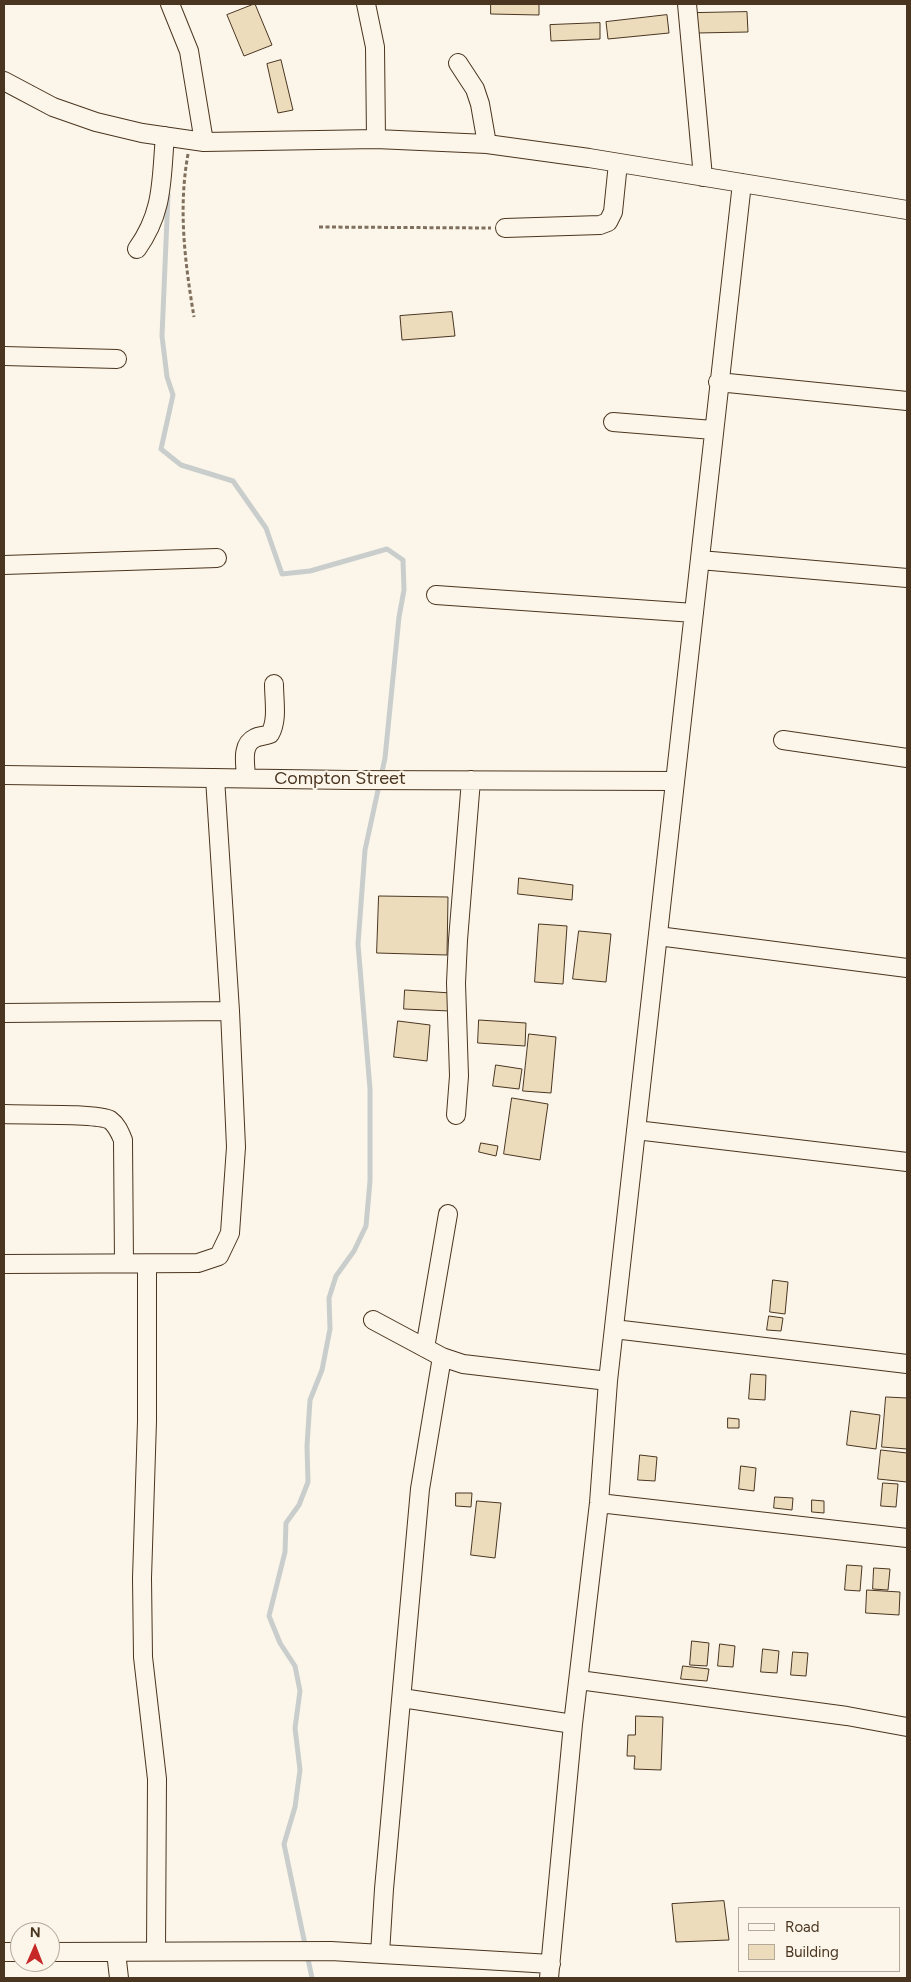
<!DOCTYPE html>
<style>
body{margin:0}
#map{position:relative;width:911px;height:1982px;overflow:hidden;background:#fbf6e9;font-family:Figtree,sans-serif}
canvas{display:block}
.frame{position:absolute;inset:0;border:5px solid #4a3520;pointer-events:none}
.legend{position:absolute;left:738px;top:1907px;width:162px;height:65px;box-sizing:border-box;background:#fbf6e9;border:1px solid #b4a999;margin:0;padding:6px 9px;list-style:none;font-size:15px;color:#4a3520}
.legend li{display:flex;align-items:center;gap:10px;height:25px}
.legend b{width:25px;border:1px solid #b4a999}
.north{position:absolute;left:10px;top:1922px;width:50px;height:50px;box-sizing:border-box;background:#fbf6e9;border:1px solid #b4a999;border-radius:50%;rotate:1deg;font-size:14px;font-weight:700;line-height:20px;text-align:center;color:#4a3520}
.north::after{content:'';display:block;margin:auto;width:18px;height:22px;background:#c62828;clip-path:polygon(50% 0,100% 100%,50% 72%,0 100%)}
</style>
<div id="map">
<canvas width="911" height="1982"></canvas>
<div class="frame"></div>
<ul class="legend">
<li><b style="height:6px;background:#fbf6e9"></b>Road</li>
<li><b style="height:14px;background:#ecdcbc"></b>Building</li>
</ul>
<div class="north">N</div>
</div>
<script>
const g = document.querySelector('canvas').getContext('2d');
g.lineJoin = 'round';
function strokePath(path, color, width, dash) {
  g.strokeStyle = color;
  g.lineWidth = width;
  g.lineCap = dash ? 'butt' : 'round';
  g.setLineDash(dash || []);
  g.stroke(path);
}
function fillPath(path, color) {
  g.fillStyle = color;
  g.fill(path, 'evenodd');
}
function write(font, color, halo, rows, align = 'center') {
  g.font = font + ' Figtree,sans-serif';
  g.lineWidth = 4;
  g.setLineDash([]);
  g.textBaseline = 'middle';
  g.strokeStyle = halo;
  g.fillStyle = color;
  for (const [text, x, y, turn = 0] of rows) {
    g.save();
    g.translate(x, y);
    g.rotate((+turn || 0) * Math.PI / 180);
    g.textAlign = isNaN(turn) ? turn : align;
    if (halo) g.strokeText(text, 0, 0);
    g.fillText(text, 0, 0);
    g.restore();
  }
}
const stream = new Path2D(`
 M168,195l-6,141 5,41 6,18 -12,54 20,16 52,16 33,47 16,46 28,-3 77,-22 16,11 1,30 -5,27 -14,141 -20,92 -7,94 12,145v92l-4,45 -12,25 -18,25 -7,22 1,31 -8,41 -12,30 -3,46 1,36 -9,23 -13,18 -1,29 -16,64 11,27 15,23 5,25 -5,37 5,42 -5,37 -11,37 28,134`);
const building = new Path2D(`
 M255,4l17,41 -28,11 -17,-41z
 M491,4h48v11l-48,-1z
 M747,12l1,20 -51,1 -1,-20z
 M667,15l2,18 -61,6 -2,-17z
 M600,23v16l-49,2 -1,-16z
 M281,60l12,50 -15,3 -11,-49z
 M452,312l3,24 -53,4 -2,-24z
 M519,878l54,7 -1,15 -54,-6z
 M379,896l69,1 -1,58 -70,-2z
 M539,924l28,2 -4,58 -28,-2z
 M579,931l32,3 -5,48 -33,-3z
 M405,990l46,3 -1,18 -46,-2z
 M479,1020l47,3 -1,23 -47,-3z
 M398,1021l32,4 -3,36 -33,-4z
 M529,1034l27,3 -5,56 -28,-2z
 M496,1065l26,4 -3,20 -26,-3z
 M512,1098l36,6 -8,56 -36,-6z
 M481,1143l17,3 -2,10 -17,-4z
 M773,1280l15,2 -3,32 -15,-2z
 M769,1316l14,2 -2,13 -14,-1z
 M751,1374l15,1 -1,25 -16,-1z
 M886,1397l21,1v51l-25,-2z
 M851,1411l29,4 -4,34 -29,-4z
 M728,1418l11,1v9h-11z
 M881,1450l26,3v29l-29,-3z
 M640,1455l17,2 -2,24 -17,-1z
 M741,1466l15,2 -2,23 -15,-2z
 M883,1483l15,1 -2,23 -15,-1z
 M456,1493h16l-1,14 -15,-1z
 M775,1497l18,1 -1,12 -18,-2z
 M812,1500l12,1v12l-12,-1z
 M477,1501l24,2 -6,55 -24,-3z
 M847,1565l15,1 -2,25 -15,-1z
 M874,1568l16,1 -2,21 -15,-1z
 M867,1590l33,2 -1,23 -33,-2z
 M692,1641l17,2 -2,23 -17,-1z
 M720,1644l15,2 -2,21 -15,-1z
 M763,1649l16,2 -2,22 -16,-1z
 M793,1652l15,1 -2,23 -15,-1z
 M683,1666l26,3 -2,12 -26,-2z
 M636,1716l27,1 -2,53 -27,-1 1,-13h-8l1,-21h7z
 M724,1901l5,39 -53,2 -4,-38z`);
const path = new Path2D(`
 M188,154c-10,55 -3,109 6,163
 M319,227l172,1`);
const minor = new Path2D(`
 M170,4l19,47 15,91
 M366,4l9,43 1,92
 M687,4l16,173
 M458,63l17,26 5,15 7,40
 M4,81l49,26 43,15 46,11 62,9 172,-3 111,5 102,14 318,52
 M505,228l95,-3 8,-3 5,-10 5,-49
 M137,249c27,-38 24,-69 28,-113
 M4,356l113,3
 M718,382l189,19
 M613,422l100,8
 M700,560l207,18
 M4,565l213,-7
 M436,595l258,18
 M783,740l124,18
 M4,775l346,5 325,1
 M246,778c0,-12 -6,-33 9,-40 4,-2 10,-2 15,-4 8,-14 4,-33 4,-50
 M658,936l249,32
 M4,1013l226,-2
 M4,1114c19,1 94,-1 106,6 7,5 10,13 13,20l1,123
 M456,1115l3,-39 -3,-93 2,-43 13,-160
 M636,1130l271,32
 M4,1264l194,-1 21,-7 11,-23 6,-86 -6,-136 -15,-233
 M147,1264v157l-5,157 1,79 14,122 -1,171
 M373,1320l69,37 21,7 145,17
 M614,1329l293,35
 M425,1348l23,-134
 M599,1503l308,35
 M579,1680l268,36 60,11
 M402,1698l171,26
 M4,1952h16
 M50,1952l281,-1 220,13
 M116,1952l3,26
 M380,1954l4,-65 36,-400 22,-132
 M549,1978l24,-254 26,-221 9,-122 134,-1198`);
const streetNames = [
 ["Compton Street",340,779]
];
strokePath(stream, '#c9cecd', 5);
fillPath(building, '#ecdcbc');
strokePath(building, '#4a3520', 1);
strokePath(minor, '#4a3520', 20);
strokePath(path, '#7f6f5c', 3, [4, 2.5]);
strokePath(minor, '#fbf6e9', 18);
write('18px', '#4a3520', '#fbf6e9', streetNames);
</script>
